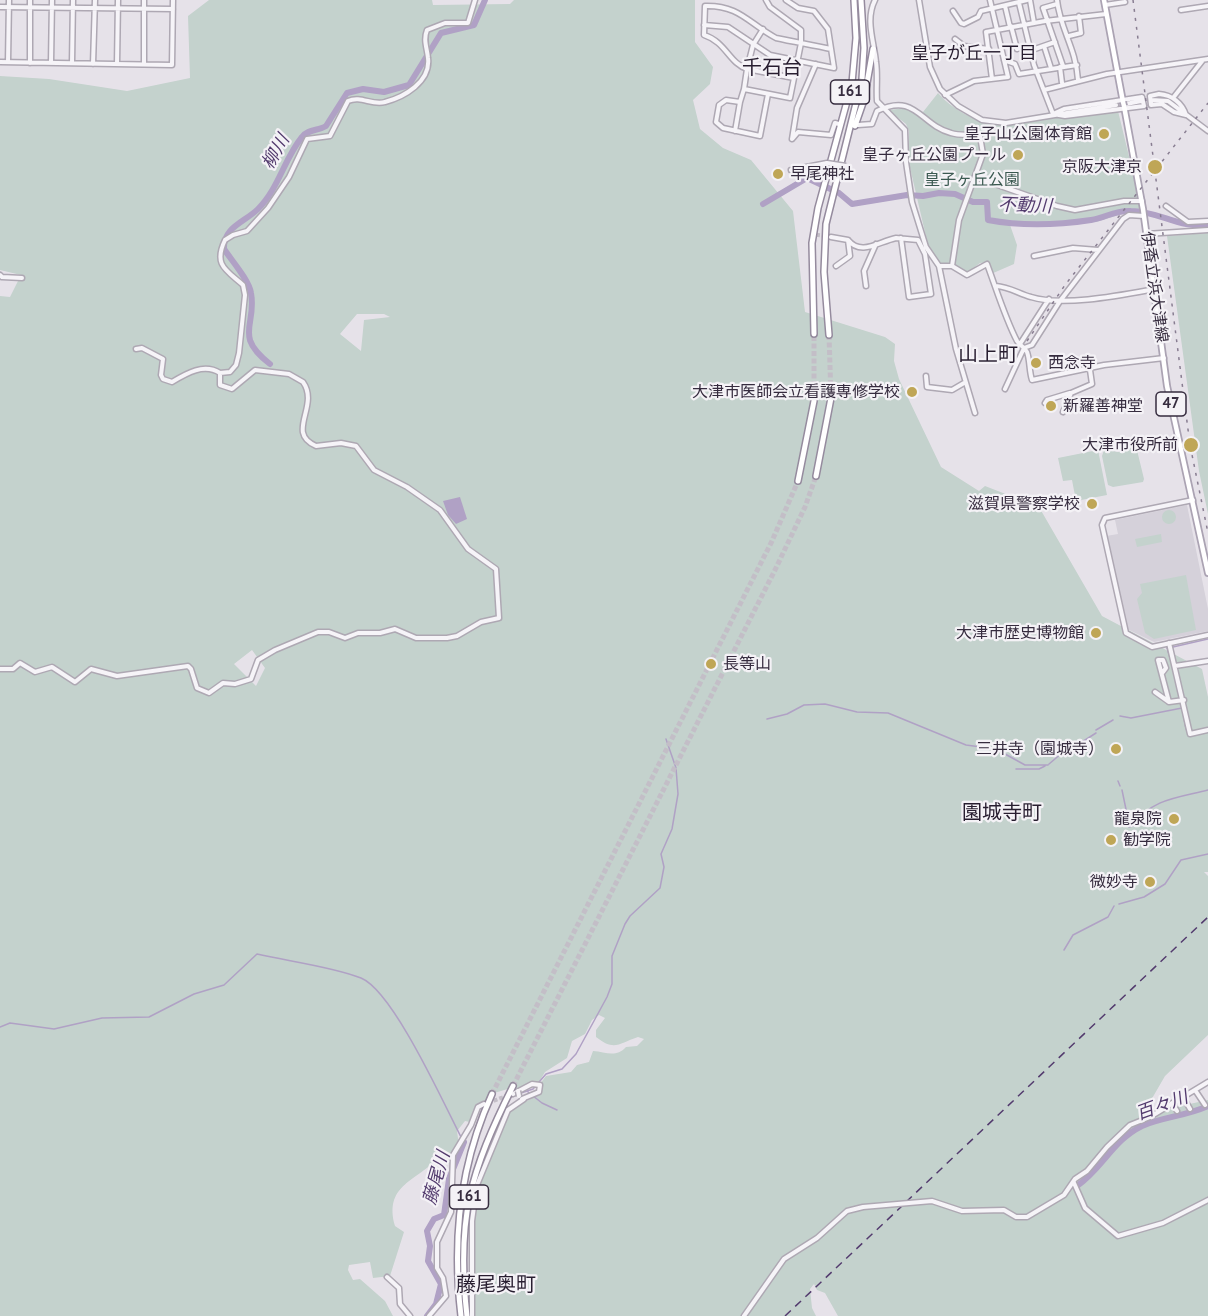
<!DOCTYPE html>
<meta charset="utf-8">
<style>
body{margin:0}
canvas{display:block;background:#e6e2e9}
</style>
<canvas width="1208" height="1316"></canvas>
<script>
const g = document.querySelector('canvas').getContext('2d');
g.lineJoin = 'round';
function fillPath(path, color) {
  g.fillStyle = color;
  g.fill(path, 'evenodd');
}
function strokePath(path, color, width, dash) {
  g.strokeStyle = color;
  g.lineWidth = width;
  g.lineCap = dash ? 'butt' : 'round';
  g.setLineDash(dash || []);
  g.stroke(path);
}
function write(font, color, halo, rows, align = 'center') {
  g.font = font + ' "PT Sans","Noto Sans JP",sans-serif';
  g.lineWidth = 4.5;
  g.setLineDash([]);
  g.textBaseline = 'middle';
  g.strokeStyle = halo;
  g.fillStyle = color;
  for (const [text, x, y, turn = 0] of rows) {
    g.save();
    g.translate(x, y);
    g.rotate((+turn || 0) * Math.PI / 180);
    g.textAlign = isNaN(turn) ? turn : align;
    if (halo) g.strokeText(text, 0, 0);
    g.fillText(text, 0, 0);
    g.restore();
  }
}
const built = new Path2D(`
 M1187,505l21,104v22l-54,11 -29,-14 -19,-92 12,-2 -3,-14z`);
const green = new Path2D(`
 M209,0h223l1,5 77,-1 4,-4h181v42l18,25 -3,17 -17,16 7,29 23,19 28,12 42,51 12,101 80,25 10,7 -1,17 5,18 42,88 38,24 6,-5 54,21 63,109 100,53 6,28v175h-4l4,4v159l-43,41 -22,38 65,-14v216h-370l-13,-23 -8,-3 -3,-6 -4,5 2,19 4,8h-342c-5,-70 -3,-139 33,-202 8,-12 31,-13 36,-27l-3,-3 6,-8 25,-4 6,-7 12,-3 4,-11c13,1 23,7 33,-4l11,-1 7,-7 -6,-2c-19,6 -23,15 -42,0v-7l9,-12 -6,-3 -7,5 -7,14 -13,7 -5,17 -22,14 -6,10 -16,8 -12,-2 -20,6 -5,8 -11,7 -5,13 -5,-1 -8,10 3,22 -8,4 -3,7 -13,-4c-22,22 -52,26 -41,66l9,6 -14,44 -17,2 -3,-16 -21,3 -1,5 5,10 7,-1 25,22 8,15h-393v-1020l10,1 11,-22 -21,-5v-194l49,3 78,12 63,-13 -2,-62zM357,314h27l6,3 -26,3 -3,31 -21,-17zM252,650l13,18 -9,18 -22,-22z
 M938,93c13,16 36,27 55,32l125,-14 25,103 -15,-2 -32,10 -86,3 7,20 -3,19 -23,10 -2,-12 -9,1 -13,10 -12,-9h-15l-12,-19 -20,-86 1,-28 -3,-7 -18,-14 20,-2 15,4z
 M1208,233v281l-9,-43 -32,-235z
 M1130,446h6l8,33 -1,3 -30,5 -5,-2 -6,-29 2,-6 15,2z
 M1098,450l9,45 -31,6 -4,-21 -9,1 -5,-23z
 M1162 517a7 7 0 1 1 14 0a7 7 0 1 1-14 0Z
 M1161,534l1,8 -25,5 -2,-8z
 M1186,575l10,55 -42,9 -9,-6 -8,-34 5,-6 -2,-9z`);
const water = new Path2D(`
 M460,497l7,22 -11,5 -8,-9 -5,-14z`);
const stream = new Path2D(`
 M1173,647l35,-8
 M1167,648l5,16
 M1182,707l4,22
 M1120,716l11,2 51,-10
 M767,719l20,-5 17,-9 21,-1 32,8 31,1 78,32 30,4 29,16h23
 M1096,730l17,-10
 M1068,751l28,-18
 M1049,764l13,-11
 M1016,769h23l6,-3
 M1118,781l2,5
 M1122,790l6,29
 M1128,822l1,5 6,-2c14,-26 46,-28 73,-35
 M1119,904l25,-7 21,-13 16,-24 27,-6
 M1064,950l9,-15 35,-18 6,-11
 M0,1027l10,-4 44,6 48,-11 47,-1 45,-23 30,-9 33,-31c30,7 77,13 104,24 32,13 82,124 100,159
 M528,1092l14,11 15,7
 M515,1095l18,-6 13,-15 16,-5 14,-15 31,-57 5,-13v-28l13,-32 5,-8 30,-28 4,-21 -3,-13 11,-25 6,-35 -2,-26 -10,-29
 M464,1142l10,-21`);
const river = new Path2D(`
 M763,204l44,-26 32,15 13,11 55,-9 16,1 16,-3 16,1 18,8h14l1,18c32,6 70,5 103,0 15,-2 23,-10 40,-9 28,0 49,18 77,14
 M270,364c-37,-29 -13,-38 -19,-71 -2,-13 -19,-32 -27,-44 -1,-22 21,-27 34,-40 21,-21 26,-50 44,-72 6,-8 16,-6 24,-11l21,-33 16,-4 21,3 25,-7 32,-52 33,-8 11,-25
 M1077,1186c25,-17 36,-46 65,-60 20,-9 45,-10 66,-20
 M427,1316l9,-12 5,-20 -13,-23 2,-15 -3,-15 7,-12 10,-4 5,-36 15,-37`);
const ferry = new Path2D(`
 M906,1202l302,-285
 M785,1316l117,-110`);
const minorTunnel = new Path2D(`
 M810,234l17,2
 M488,1103l21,-8`);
const highwayTunnel = new Path2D(`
 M829,335l2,63
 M814,401v-67
 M513,1086l262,-516 30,-63 11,-31
 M492,1094l280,-553 26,-60`);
const minor = new Path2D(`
 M766,0l4,7 31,23v13l-11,55 -46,-9 3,-20c-18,-6 -21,-27 -43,-34l1,-29c35,-1 44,18 71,32 18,4 37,7 55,11
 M875,0c-10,20 -1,41 1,62 2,13 0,26 1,39l28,29 1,32 6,40 14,45 13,19 17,83 19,64
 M919,0l11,67 10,22 18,17 24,14 24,3 110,-18
 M1030,0l4,23
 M1057,0c3,29 19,48 21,80
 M1019,3l15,62 19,49
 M1057,4l-14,4 20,58
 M1105,5l20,-3
 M1005,6l5,21
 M0,7l173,2
 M1181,10l27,-4
 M953,11l8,12 3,1 14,-7 3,-6 46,-11
 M704,25l24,2 42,28 64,13 -6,-39 -14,-18 -16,-3 -12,-8
 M1011,26l6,23 13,-4
 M763,29l-10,16 -6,24 47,9
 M1069,36l12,-3 -2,-17
 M955,39l9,7 25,3
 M1044,46l7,22
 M1032,50l23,-8
 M1004,60l11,4 4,10 58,-9
 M0,62l172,3 1,-65
 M8,62l1,-62
 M30,63v-63
 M51,63l1,-63
 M72,63l1,-63
 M93,64l2,-64
 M117,64l1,-64
 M144,64v-64
 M1060,67l2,16
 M992,79l-6,-47 59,-11 61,-7
 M1044,90l63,-16 101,-15
 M1159,94c13,1 23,9 27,21l-12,-3 -12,-8 -11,1 -1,-9z
 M945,95l29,-14 34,-4 -18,-77
 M1142,97l2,9 -79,10 -12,-2 11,-5z
 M1173,98l30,-38
 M1152,100l16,1 40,30
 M740,102l4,-13
 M1126,104l15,-3
 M858,125l14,-1 5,-13c39,-19 43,14 74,22 9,3 20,1 29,3l3,18 -24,66 -7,46
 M735,131l5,-29 -14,-2 -7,5 -3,17 7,6 37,8 8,-42
 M793,138l5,-6 33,3 4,-12 4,1
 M792,139l5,-31 19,-44
 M791,170l36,-7
 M975,177l82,29 18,4 49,-9h18
 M1166,206l22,16 20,-1
 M1146,234l62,-4
 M831,237l17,3c13,16 30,2 48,-2l22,2 7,14 6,40 -22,3 -8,-59
 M1034,256l39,-8 25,2
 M836,266l14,-10 -2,-16
 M939,266h13l15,9 20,-11c9,24 18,54 30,77 3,5 8,6 10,11 3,8 2,19 5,28l72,-15 60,-7
 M0,275l2,2 20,1
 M866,286l-2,-15 12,-27
 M996,286c14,1 23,8 35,11 32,10 91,-2 124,-8
 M1020,344l29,-45
 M136,349l6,-1 21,11 -2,16 2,4 9,3c15,-9 32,-19 48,-9
 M926,376l1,11 25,3 12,-7
 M1005,389l19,-41 8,-3 28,-44 63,-82 6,-4 15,1
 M1045,403l2,-3 23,-7
 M1063,412l8,-19 21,-9 -2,-14
 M1193,500l-88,18 -3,7 24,108 26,14 56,-12
 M1169,643l21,91 18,-4
 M1175,666l33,-5
 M0,669h13l7,-6 15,9 17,-5 23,15 16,-13 26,7 71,-10 3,3 6,19 12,5 14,-10 12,1 16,-5 7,-19 17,-10 43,-18h11l16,6 13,-5h22l15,-4 21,9h31l10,-2 24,-14 18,-4 -3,-49 -28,-20 -28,-39 -33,-23 -33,-17 -18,-24 -15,-3 -25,3c-31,-13 4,-40 -13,-64l-14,-8 -34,-4 -23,19 -12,-4v-12l10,-1 6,-7 3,-12 6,-58 -2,-10c-17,-15 -30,-20 -18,-45l8,-5 14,-4 21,-23 21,-31 18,-38 23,-3 18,-35c13,-6 24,5 37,1 19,-5 46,-20 43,-44 -1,-10 -5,-18 -1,-28l18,-7h23l7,-23
 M1163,672l3,-4 -3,-8h-5l11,42
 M1155,692l14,10 15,-2
 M1195,1090l10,15
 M513,1094l19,-10 8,1 -1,7 -17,7
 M1183,1097l7,12
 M1172,1103l5,8
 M1074,1183l11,25 33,28 45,-13 45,-23
 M387,1277l12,11 1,16 10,12
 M429,1316l17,-20 -3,-18 -6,-10v-26l14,-30 2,-57 18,-30 7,-18 6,-3
 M472,1316v-95l5,-36 31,-75 16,-11
 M744,1316l40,-57 33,-21 30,-27 16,-4 69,-6 30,10 42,-1 12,7h11l37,-22 11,-16 12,-8 20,-24 23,-22 20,-8 58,-35`);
const major = new Path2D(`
 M1104,0l19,102
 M1124,106l19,103 24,177 41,187`);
const highway = new Path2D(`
 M855,126l9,-26 9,-51
 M814,334l-2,-91 6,-35 34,-125 4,-45 -2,-38
 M829,335l-5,-63 2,-48 36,-145 2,-31 -3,-48
 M816,476l15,-78
 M798,481l16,-80
 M461,1316c-9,-76 -1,-152 31,-222
 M467,1316c-11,-97 3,-144 46,-230`);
const rail = new Path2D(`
 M1133,0l57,445 18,88
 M1027,341l38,-56 143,-182`);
const minorBridge = new Path2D(`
 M827,163l19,3
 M518,1091l1,5`);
const majorBridge = new Path2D(`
 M1123,102l1,4`);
const markers = [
 [1104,134,6,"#bfa656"],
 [1018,155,6,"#bfa656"],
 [1155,167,8,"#bfa656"],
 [778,174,6,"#bfa656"],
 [1036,363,6,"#bfa656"],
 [912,392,6,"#bfa656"],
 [1051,406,6,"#bfa656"],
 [1191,445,8,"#bfa656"],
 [1092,504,6,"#bfa656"],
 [1096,633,6,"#bfa656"],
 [711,664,6,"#bfa656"],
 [1116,749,6,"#bfa656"],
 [1174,819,6,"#bfa656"],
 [1111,840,6,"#bfa656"],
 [1150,882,6,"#bfa656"]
];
const shields = [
 [850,92,39],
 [1171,404,30],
 [469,1197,39]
];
const shieldNames = [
 ["161",850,92],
 ["47",1171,404],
 ["161",469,1197]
];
const poiNames = [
 ["皇子山公園体育館",1092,134],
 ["皇子ヶ丘公園プール",1006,155],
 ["京阪大津京",1142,167],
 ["早尾神社",790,174,"left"],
 ["西念寺",1048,363,"left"],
 ["大津市医師会立看護専修学校",900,392],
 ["新羅善神堂",1063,406,"left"],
 ["大津市役所前",1178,445],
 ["滋賀県警察学校",1080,504],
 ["大津市歴史博物館",1084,633],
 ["長等山",723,664,"left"],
 ["三井寺（園城寺）",1104,749],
 ["龍泉院",1162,819],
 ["勧学院",1123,840,"left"],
 ["微妙寺",1138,882]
];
const parkNames = [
 ["皇子ヶ丘公園",972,180]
];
const streetNames = [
 ["伊香立浜大津線",1154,287,82]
];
const neighbourhoodNames = [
 ["皇子が丘一丁目",974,54]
];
const waterNames = [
 ["柳川",276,152,-60],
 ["不動川",1025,206,2],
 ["百々川",1162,1106,-20],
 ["藤尾川",437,1178,-74]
];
const quarterNames = [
 ["千石台",772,68],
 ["山上町",988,355],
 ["園城寺町",1002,813],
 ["藤尾奥町",496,1285]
];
fillPath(built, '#d5d1da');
fillPath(green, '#c4d2cd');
fillPath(water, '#b0a1c5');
strokePath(stream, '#b0a1c5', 1.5);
strokePath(river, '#b0a1c5', 6);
strokePath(ferry, '#533b6e', 1.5, [8, 6]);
strokePath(minorTunnel, '#c3bec7', 4, [4, 2]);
strokePath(highwayTunnel, '#c3bec7', 5, [5, 2.5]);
strokePath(minor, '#aea8b3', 7);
strokePath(major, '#aba3b3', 8);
strokePath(highway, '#958b9e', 8);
strokePath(minor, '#f6f4f8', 4);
strokePath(major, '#fff', 4.5);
strokePath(highway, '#fff', 5);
strokePath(rail, '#887d91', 1.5, [3, 6]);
strokePath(minorBridge, '#aea8b3', 7, []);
strokePath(majorBridge, '#aba3b3', 8, []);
strokePath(minorBridge, '#f6f4f8', 4);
strokePath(majorBridge, '#fff', 4.5);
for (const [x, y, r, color] of markers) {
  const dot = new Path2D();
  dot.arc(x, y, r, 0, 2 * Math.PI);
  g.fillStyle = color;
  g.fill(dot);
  strokePath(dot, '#f4f2f6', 2);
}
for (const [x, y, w] of shields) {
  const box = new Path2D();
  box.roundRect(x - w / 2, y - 12, w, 24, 4.5);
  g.fillStyle = '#f4f2f6';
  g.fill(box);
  strokePath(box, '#362c3f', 1.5);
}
write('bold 15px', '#362c3f', null, shieldNames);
write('16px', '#362c3f', '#f4f2f6', poiNames, 'right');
write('16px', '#3b5951', '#f4f2f6', parkNames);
write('16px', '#362c3f', '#f4f2f6', streetNames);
write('18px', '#281e30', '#f4f2f6', neighbourhoodNames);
write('italic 18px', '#533b6e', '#f4f2f6', waterNames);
write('20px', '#281e30', '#f4f2f6', quarterNames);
</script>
